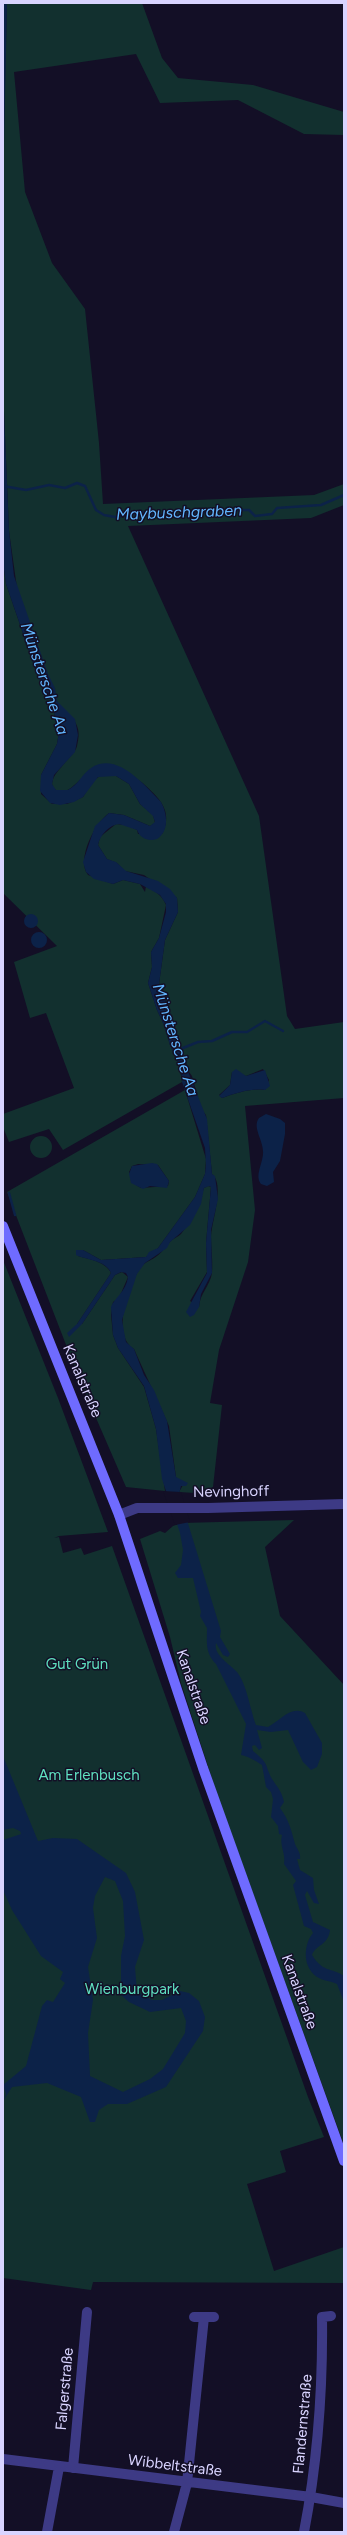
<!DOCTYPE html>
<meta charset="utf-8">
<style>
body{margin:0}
#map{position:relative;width:347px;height:2535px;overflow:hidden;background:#130f26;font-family:Figtree,sans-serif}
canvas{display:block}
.frame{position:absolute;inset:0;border:4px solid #d9d4ff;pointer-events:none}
</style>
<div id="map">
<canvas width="347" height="2535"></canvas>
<div class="frame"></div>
</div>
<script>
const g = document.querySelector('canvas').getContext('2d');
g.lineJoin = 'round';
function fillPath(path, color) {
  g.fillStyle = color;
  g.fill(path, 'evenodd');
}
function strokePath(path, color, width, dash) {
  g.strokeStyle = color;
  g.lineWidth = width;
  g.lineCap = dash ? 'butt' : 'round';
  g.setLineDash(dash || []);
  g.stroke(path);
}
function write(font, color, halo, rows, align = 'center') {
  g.font = font + ' Figtree,sans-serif';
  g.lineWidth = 3;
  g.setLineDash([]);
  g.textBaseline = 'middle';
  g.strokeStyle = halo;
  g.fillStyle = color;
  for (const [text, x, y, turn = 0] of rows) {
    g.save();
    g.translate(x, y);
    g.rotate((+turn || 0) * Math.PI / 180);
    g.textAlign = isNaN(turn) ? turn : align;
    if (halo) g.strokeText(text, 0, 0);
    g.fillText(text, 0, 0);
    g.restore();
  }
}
const green = new Path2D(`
 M7,3h135l20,55 16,20 75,7 91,27v23l-40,-1 -66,-34 -78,3 -24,-49 -122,18 11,120 27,71 33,46 14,134 4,61 211,-9 30,-11v21l-33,13 -183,8 131,290 28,200 8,13 49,-7v76l-99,8 10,104 -7,52 -29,88 -9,53 12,2 -9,82 -18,6 -16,-1 4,-7 -7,-8 -7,-51 -35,-77c-23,-14 -6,-66 8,-83 4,-5 11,-6 15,-10 6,-4 9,-11 14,-15 3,-3 7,-4 10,-7 7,-8 20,-36 23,-46l4,-2 3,1 -5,56 1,29 -17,29 9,6c1,-14 11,-21 13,-34 1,-12 -1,-25 -1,-37 1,-15 14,-52 1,-62l-6,-59 -5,-6 -9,-33 -5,-7 -1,-9 -8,-13 -4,-24 -15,-39 6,-44 13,-28 -1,-14 -33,-23 -19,-4 -8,-8 -10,-4 -9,-14 2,-8 16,-13 10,1 11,5 1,4h24c4,-8 6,-17 2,-26 -5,-15 -42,-44 -58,-44 -19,-1 -35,36 -50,26 -15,-10 19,-33 21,-44 8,-30 -14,-28 -21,-47 -3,-8 -3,-14 -8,-22l-31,-89 -8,-57 -6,-144v-220zM263,1069l6,11 -4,10c-14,-2 -29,3 -43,8l-3,-3 11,-10 2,-13 14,4z
 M3,563l3,21 32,93 13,23 8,32 -2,12 -16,31v19l11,10h15l16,-7 10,-16 7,-5h16l13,8 11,20 13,11 2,8 -5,3 -26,-11 -15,-2c-14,10 -33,46 -21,62l25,9 10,-4 17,4 5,8 1,-6c9,5 16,9 20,19l-7,33 -8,14 1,15 -4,16 9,27 7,15 6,20 9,19 3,18 -119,68 -14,-21 -40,13 -6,-15v-13l71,-26 -28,-75 -16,5 -16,-56 43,-16 -54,-53z
 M185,1090l21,69 -1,15 -10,23 -37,51 -12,9 -45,3 -18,-10 -5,6c11,3 28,6 33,17l-34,51h5l33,-49 7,-3 6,5 -9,21 -6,4 -2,13 2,20 5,13 26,39 12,42 9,62 -39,-4 -46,-106 -73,-189zM138,1164l20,1 11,16 -1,5 -27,2 -5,-3 -7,-13 3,-6z
 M30 1147a11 11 0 1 1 22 0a11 11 0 1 1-22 0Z
 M3,1260l55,138 50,134 -49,4 -5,2 5,-1 4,16 18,-5 3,7 28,-9 196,551 16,40 -44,14 6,21 -39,12 27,87 70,-24v36l-251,-1 -2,8 -88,-12z
 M294,1520l-29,27 15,69 64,69v460l-127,-351 -36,-111 -11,-46 -30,-98 20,-8 5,2 8,-7 9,-3z`);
const water = new Path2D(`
 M3,3h4l-4,192z
 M3,388l6,143 5,45 34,98 7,14 2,13 18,18 3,16 -3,17 -21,23 -2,9 4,6h12c10,-5 14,-16 23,-22 26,-17 53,17 70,34 6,11 9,29 -4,37 -9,3 -17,-1 -20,-9l-18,-6c-10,1 -19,11 -21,21l9,14 9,3 10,9 32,10 12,8 7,9 1,14 -13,28 -6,44 15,39 4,24 7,10 2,12 20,50 5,55 3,2 3,23 -7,31 1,43 -11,21 -2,13 -5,8 -4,2 -4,-5 21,-39 -1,-30 5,-56 -2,-1 -5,2 -3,16 -11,21 -20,17 -3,6 -22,15 -8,11 -15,46 4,22 8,7 10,26 10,15 13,31 9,56 12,6 -2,3h-5l-2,8 42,137 -1,6 10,17 -2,3 -5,-2 -7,-12c-3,12 14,21 21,29 10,13 13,37 19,53l12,2c12,-6 23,-22 37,-14l17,30v11l-5,13 -6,3 -8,-8 -15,-32 -17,2 -14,-2 5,18 -3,2 -4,-5 -3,1 1,5c19,15 10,14 21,31 5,7 8,11 10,20l-4,6c9,12 11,21 15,36 2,5 6,9 5,15h-3l3,11 13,8 1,12 5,14 -5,-1 -7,-12 -2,4 8,27 17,8c-2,16 -14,14 -18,25 11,18 19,12 32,21v26l-7,-18c-6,-3 -13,-3 -18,-6 -17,-9 -16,-33 -6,-45l-2,-4 -7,-3 -11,-41 3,-4 -12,-17c2,-11 -5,-19 -2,-29l-3,-1 -1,-8 -7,-9 2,-18 -2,-7 -5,-5 -4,-22c-8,-5 -12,-8 -21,-10l5,-31 -30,-60c-11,-11 -9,-22 -9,-36l-7,-12 1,-4 -8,-34h-15l-3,-5 6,-8 2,-15 -3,-17 -18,-54 -6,-50 -12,-43 -26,-38 -5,-13 -2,-28c3,-9 15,-15 17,-30l-2,-4 -5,-1 -6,3 -33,49 -13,13 -2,-4 10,-9 34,-51c-5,-13 -25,-13 -35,-18v-5h7l18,10 45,-3 3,-5 9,-4 37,-51 10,-23 1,-9 -1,-17 -23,-66 -1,-13 -11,-24 -6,-20 -7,-15 -9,-27 4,-16 -1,-15 8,-14 7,-26v-8l-6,-9 -20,-11 -17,-4 -10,4 -19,-5 -8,-7 -3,-10 12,-36 14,-13 15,2 26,11 5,-4 -2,-6 -13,-12 -11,-20 -13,-8 -18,1 -15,20 -9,5 -14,3 -10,-2 -10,-12 1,-16 16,-31 2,-12 -8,-32 -13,-23 -32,-93 -3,-21z
 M24 921a7 7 0 1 1 14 0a7 7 0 1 1-14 0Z
 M31 940a8 8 0 1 1 16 0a8 8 0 1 1-16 0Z
 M236,1069l10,7 19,-6 5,16 -5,4c-14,-2 -29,3 -43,8l-3,-2 11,-11 2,-13z
 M266,1114l14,5 5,4v11l-5,27 -7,11 1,10 -7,4 -6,-2c-7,-9 3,-22 2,-33 0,-11 -11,-24 -4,-33z
 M152,1163l5,1 12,17 -2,7 -17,-2 -7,3 -12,-6 -2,-9 3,-8z
 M3,1756l35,85 15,-3 24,1 49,34 9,19 9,48 -9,27 2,25 15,8h10l18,-9 9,2 10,8 6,16 -2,14 -37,56 -39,17h-19l-9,6 -4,12h-5l-9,-25 -34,-14 -35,4 -9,14 3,-7 -3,-9 23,-19 16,-60 5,-6 6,2 12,-19 -5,-4 3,-7 -22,-16 -29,-46 -9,-20v-50l18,-6 -1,-3 -7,-3 -10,2zM105,1877l10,4 8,20 2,35 -4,20v39l8,7 21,10 31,-4 5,13 -1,12 -22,36 -13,10 -27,13 -33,-16 -2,-43 5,-33 -5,-33 9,-29 -4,-30 2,-12z`);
const pier = new Path2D(`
 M163,1491l18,1 9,30 -15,3z`);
const stream = new Path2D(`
 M3,486l23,4 23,-5 16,3 12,-5 8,3 11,24 8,5 11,2 30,-5 10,3h27l33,-5h34l6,6 17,-2 5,-6 44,-3 23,-10
 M178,1050l20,-8 14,-1 20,-9h15l18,-11 18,10
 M9,1193l6,22`);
const street = new Path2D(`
 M119,1515l18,-7h71l136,-4
 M194,2317h10
 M3,2459l308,38 33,6
 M73,2468l14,-156
 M47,2532l12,-65
 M174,2532l13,-49 17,-166h10
 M304,2532c14,-73 19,-140 18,-215l9,-1`);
const secondary = new Path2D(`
 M3,1226l116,289 84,253 141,393`);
const streetNames = [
 ["Kanalstraße",82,1381,67],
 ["Nevinghoff",231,1492,-1],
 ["Kanalstraße",193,1687,71],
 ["Kanalstraße",299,1992,70],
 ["Falgerstraße",65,2389,-85],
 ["Flandernstraße",303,2424,-85],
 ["Wibbeltstraße",175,2466,7]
];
const parkNames = [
 ["Gut Grün",77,1665],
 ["Am Erlenbusch",89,1776],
 ["Wienburgpark",132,1990]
];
const waterNames = [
 ["Maybuschgraben",179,513,-2],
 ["Münstersche Aa",44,679,71],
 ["Münstersche Aa",175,1040,72]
];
fillPath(green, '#12302f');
fillPath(water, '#0c2248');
fillPath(pier, '#130f26');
strokePath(stream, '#0c2248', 2.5);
strokePath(street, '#3d3a85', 10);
strokePath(secondary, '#6f6bff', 10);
write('15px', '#d9d4ff', '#130f26', streetNames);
write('15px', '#5fe0c0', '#130f26', parkNames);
write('italic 16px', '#62b6ff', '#130f26', waterNames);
</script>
